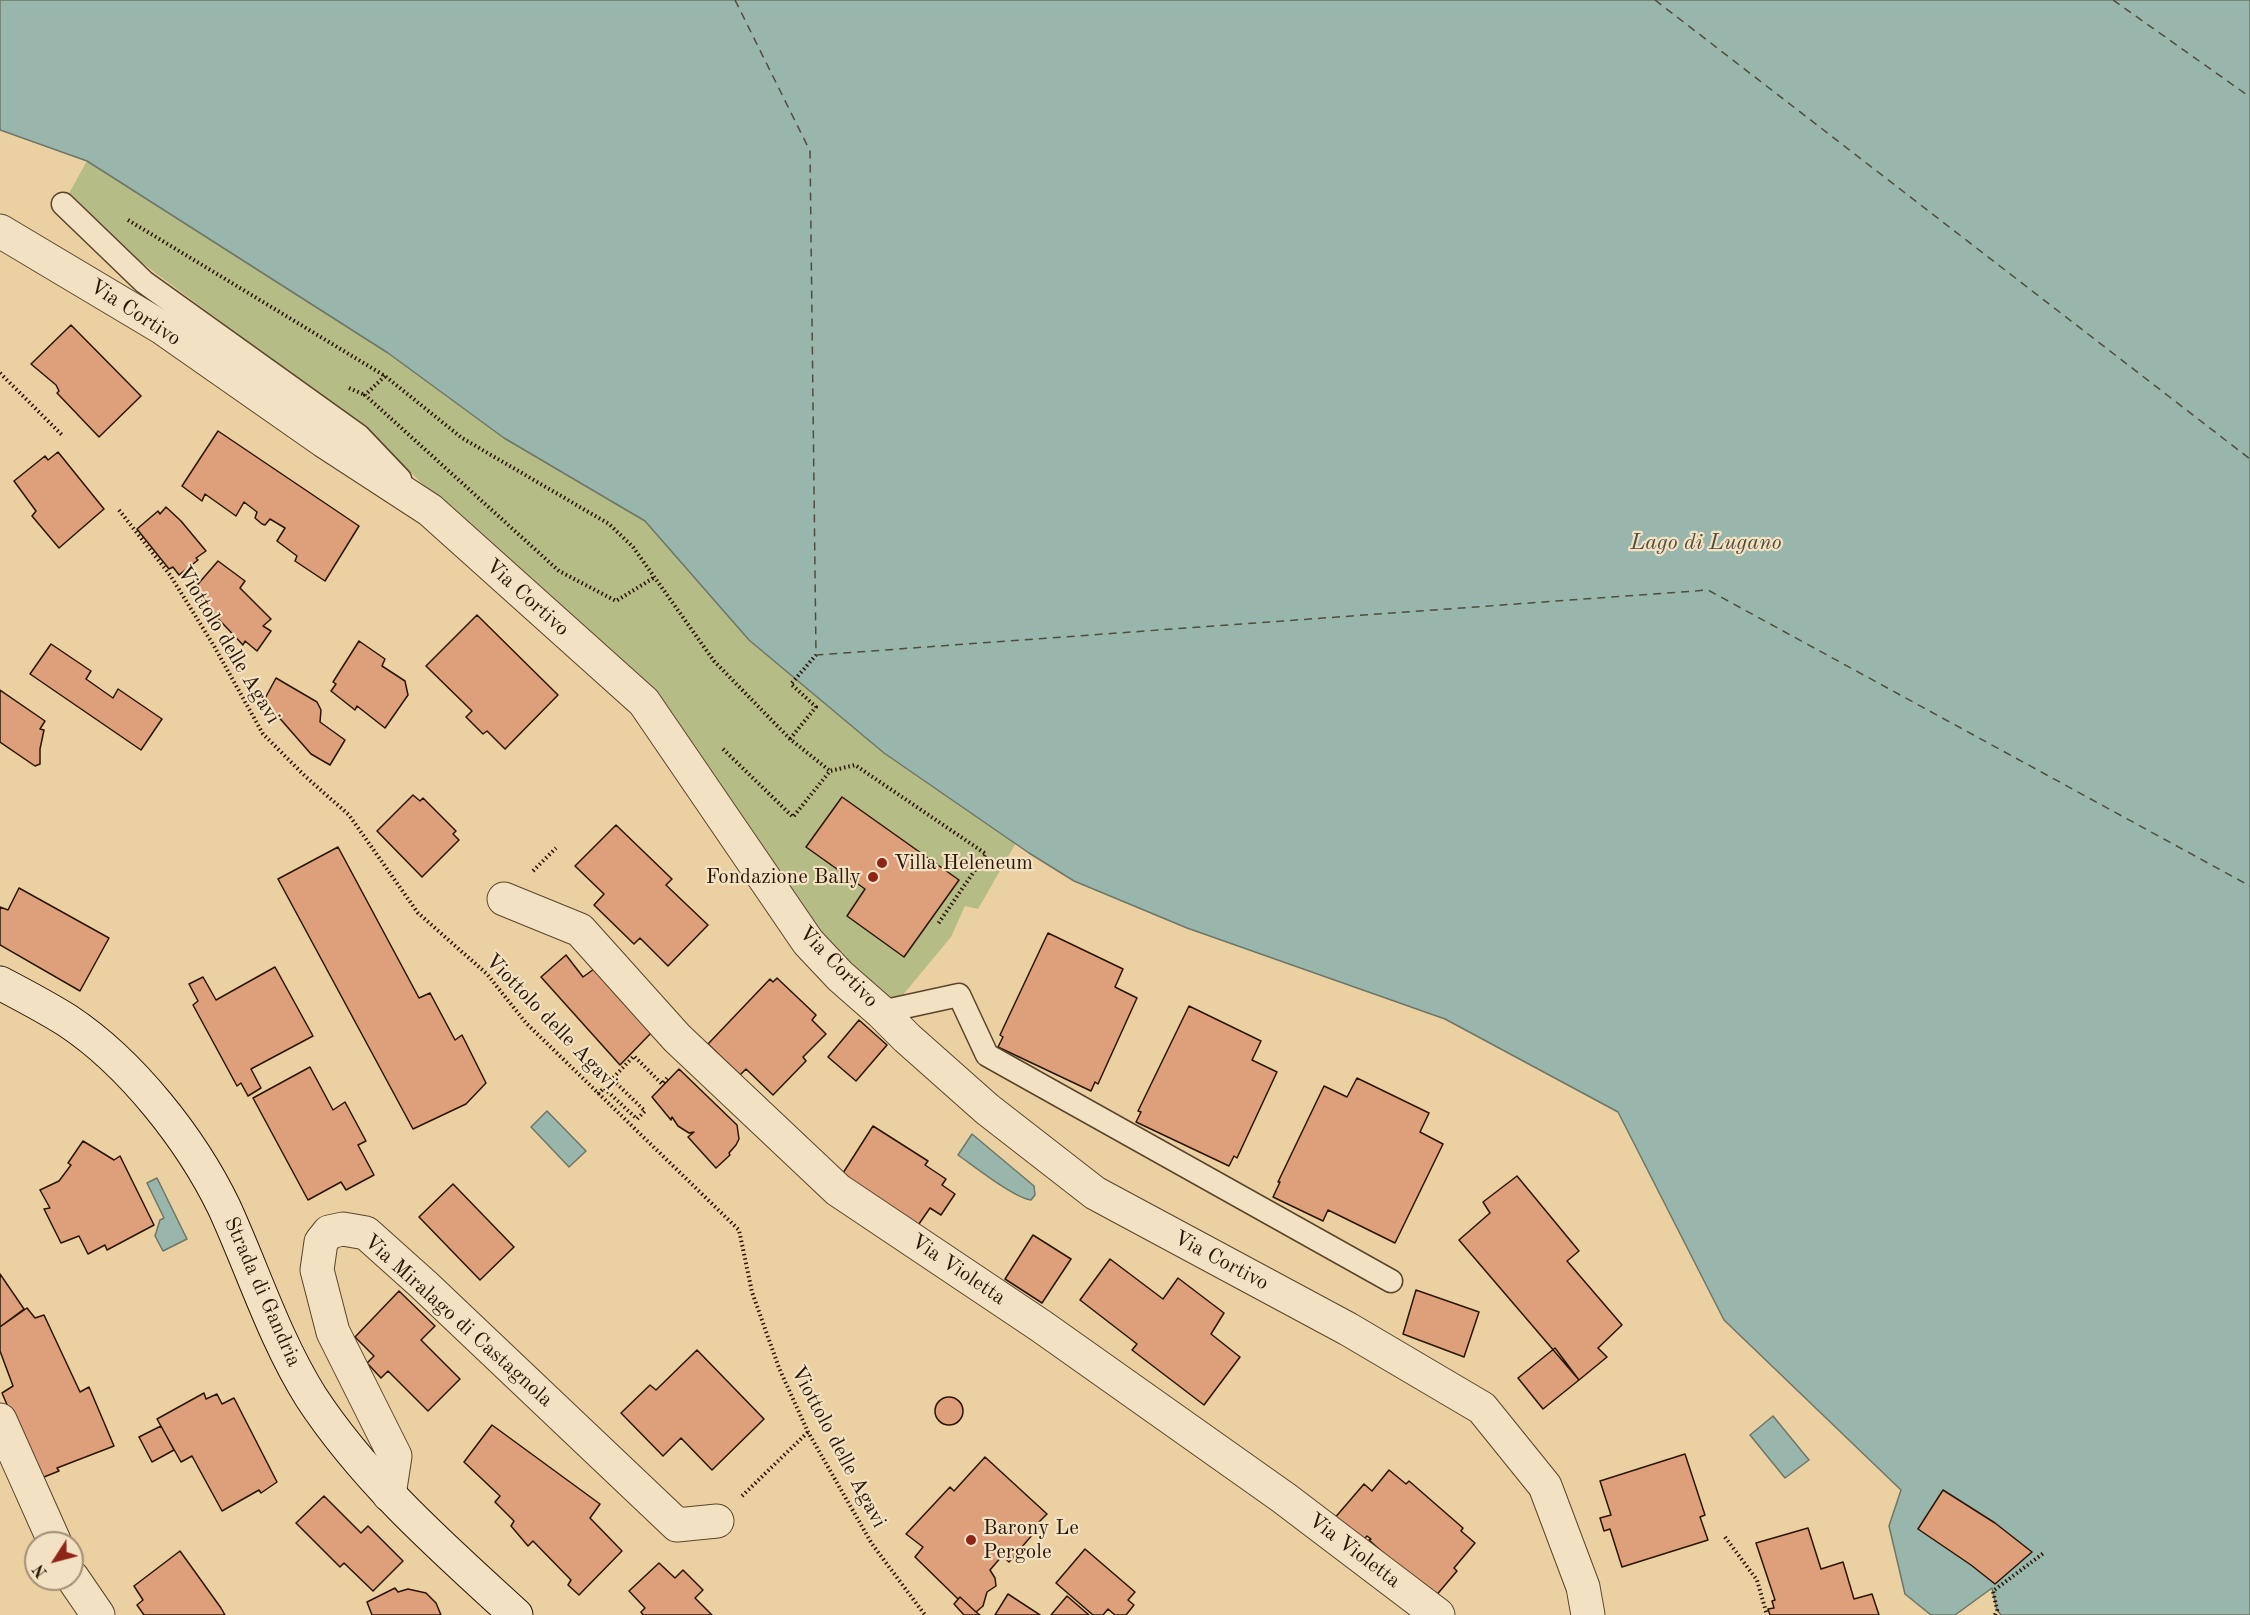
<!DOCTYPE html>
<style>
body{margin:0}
#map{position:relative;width:2250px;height:1615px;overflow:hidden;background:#ebd1a2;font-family:"Old Standard TT",serif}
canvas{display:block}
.north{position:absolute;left:24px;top:1531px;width:60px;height:60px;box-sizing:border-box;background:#f2e1c3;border:2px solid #a28f76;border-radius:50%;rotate:234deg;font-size:16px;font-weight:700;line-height:24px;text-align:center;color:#2a1502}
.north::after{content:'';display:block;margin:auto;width:21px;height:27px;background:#8f2418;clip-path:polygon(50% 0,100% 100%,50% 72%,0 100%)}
</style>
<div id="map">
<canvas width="2250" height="1615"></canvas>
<div class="north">N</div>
</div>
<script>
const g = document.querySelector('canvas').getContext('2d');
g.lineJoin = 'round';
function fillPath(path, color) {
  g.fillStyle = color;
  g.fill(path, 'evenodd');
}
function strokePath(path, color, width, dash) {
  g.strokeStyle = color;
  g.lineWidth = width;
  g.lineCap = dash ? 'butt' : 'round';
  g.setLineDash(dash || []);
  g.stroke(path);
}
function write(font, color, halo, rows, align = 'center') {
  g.font = font + ' "Old Standard TT",serif';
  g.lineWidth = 4.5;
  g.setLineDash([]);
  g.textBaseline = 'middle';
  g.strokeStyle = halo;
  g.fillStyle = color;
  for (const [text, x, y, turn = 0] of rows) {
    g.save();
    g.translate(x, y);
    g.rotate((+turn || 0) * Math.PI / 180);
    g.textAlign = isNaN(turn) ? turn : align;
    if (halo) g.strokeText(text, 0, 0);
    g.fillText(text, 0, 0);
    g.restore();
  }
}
const green = new Path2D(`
 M87,161l301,192 116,85 141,83 104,119 135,113 132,90 -38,66 -13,-3 -14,31 -49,59 -26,4 -61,-64 -166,-238 -140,-128 -117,-116 -54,-45 -275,-205z`);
const water = new Path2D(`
 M0,0h2250v1615h-249l-4,-5 -5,-22 -37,27h-24l-26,-21 -16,-68 12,-36 -177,-170 -106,-208 -173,-93 -258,-91 -113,-47 -45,-28 -145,-100 -135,-113 -104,-119 -141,-83 -116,-85 -301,-192 -87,-31z
 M547,1111l39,40 -17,16 -38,-40z
 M972,1134l62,52 1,9 -4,5c-17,-2 -57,-34 -73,-45z
 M157,1178l30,61 -24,12 -8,-15 5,-16 4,-2 -17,-35z
 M1773,1416l36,44 -24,18 -35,-43z`);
const ferry = new Path2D(`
 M735,0l75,151 6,504 892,-65 542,296
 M1655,0l595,459
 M2113,0l137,97`);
const building = new Path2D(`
 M71,325l70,71 -42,41 -42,-44 2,-2 -3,-6 -25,-21z
 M218,431l141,95 -34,55 -30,-20 2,-5 -20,-15 8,-13 -15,-9 -5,6 -3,-1 -7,-6 2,-6 -13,-10 -8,14 -31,-22 -3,7 -20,-15z
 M58,452l46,57 -45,39 -27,-32 4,-5 -22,-30 31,-25 3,4z
 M166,507l15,14 25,30 -10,7 2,2 -19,15 -6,-8 -4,2 -32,-40 21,-18 2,3z
 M218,561l27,20 -5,7 31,31 -8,7 8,5 -14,20 -12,-10 -2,4 -51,-54z
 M477,615l81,80 -53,54 -18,-18 -4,3 -17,-17 6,-6 -46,-45z
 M359,641l26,18 -3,7 23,15 3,14 -23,33 -28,-22 -2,4 -24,-19 5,-7 -3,-2z
 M51,644l40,27 -5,8 27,19 5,-9 44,30 -21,31 -111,-76z
 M276,678l41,24 4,8 -1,12 25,18 -15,25 -19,-11 -35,-40 -14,-10z
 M0,690l45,31 -5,8 4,1 -4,19v15l-5,2 -35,-24z
 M413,795l7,6 3,-3 33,33 -3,3 6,6 -37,37 -45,-46z
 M842,797l117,83 -55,77 -57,-41 18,-27 -59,-42z
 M616,825l56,54 -6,6 42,40 -40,41 -28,-28 -6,6 -40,-39 10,-11 -29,-28z
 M338,847l81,151 11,-5 25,47 7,-5 24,48 -20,21 -53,25 -135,-250z
 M19,888l90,50 -29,53 -80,-46v-38l8,3z
 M1048,933l75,36 -8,18 22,11 -39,86 -3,-2 -4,9 -93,-44 5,-10 -3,-2z
 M566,955l17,22 11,-8 59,62 -33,34 -79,-88z
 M275,967l38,69 -62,33 10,19 -13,8 -7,-13 -4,3 -44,-81 5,-4 -9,-17 14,-7 13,23z
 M777,978l39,37 -4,5 14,14 -23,23 3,4 -33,34 -27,-26 -6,6 -32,-31 62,-65 3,3z
 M1189,1006l72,35 -9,19 25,12 -40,86 -3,-2 -5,10 -93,-44 5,-10 -3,-1z
 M859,1020l28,25 -31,36 -28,-24z
 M310,1067l23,43 12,-8 21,39 -8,4 16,30 -28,15 -5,-8 -33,18 -55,-102z
 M679,1069l58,56 2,14 -3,6 -7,8 1,2 -14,13 -28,-31 6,-5 -5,1 -11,-7 -6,-9 -1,3 -19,-23z
 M1357,1078l72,35 -9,19 23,12 -48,99 -67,-33 -5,11 -50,-24 7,-15h-2l46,-96 23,11z
 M873,1126l55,35 -3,4 21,14 -4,6 13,9 -14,21 -11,-7 -18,26 -76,-50z
 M83,1141l31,19 6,-4 34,69 -47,25 -2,-5 -17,9 -9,-18 -18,7 -17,-34 6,-1 -10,-18 19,-9 12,-16 -3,-2z
 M1517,1176l62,75 -12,10 55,64 -24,23 9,9 -28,23 -120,-140 31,-27 -7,-11z
 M453,1184l61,63 -34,33 -61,-63z
 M1033,1235l38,24 -29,44 -37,-24z
 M1110,1259l53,40 15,-21 46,35 -13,21 29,23 -36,48 -72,-55 5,-6 -57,-44z
 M0,1274l24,35 -24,18z
 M1416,1290l63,22 -15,45 -61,-23z
 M399,1291l36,35 -14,14 39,39 -32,32 -40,-40 -7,7 -14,-15 7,-7 -19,-19z
 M27,1308l8,10 9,-3 36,77 9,-5 25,59 -57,22 2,3 -20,8 -37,-86 11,-7 -13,-35v-24z
 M1555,1348l24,32 -36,29 -25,-31z
 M697,1350l67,69 -52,51 -31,-32 -18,18 -42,-43 29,-28 6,5z
 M204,1393l2,6 11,-5 5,10 12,-6 43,84 -16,11 -2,-3 -37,21 -30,-55 -11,6 -24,-43z
 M935 1411a14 14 0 1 1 28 0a14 14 0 1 1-28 0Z
 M492,1425l108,79 -10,14 32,33 -43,44 -11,-10 3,-5 -38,-39 -5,5 -17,-20 3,-5 -19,-19 5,-6 -36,-34z
 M161,1426l13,24 -22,12 -13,-25z
 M1685,1454l20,61 -5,2 8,23 -86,27 -12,-38 -6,2 -4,-13 11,-3 -11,-34z
 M985,1457l62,57 -11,11 3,2 -30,35 -7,-6 -12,14 5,8 1,8 -9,6 -4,14 -7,6 -16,-15 -2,2 -43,-42 8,-10 -17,-13 44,-47 4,4z
 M1389,1470l17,14 3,-3 54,47 -2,3 14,12 -21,25 3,3 -23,27 -65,-58 2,-1 -4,-3 -7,7 -27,-23 31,-36 8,7z
 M1943,1490l52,33 37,29 -37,32 -24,-19 -53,-36z
 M324,1496l37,37 7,-7 35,35 -30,30 -29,-28 -4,4 -44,-44z
 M1808,1528l13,41 22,-7 11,37 18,-5 7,21h-109l-2,-6 6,-1 -2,-7 3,-1 -19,-57z
 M1085,1549l50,43 -7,8 6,5 -8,10h-11l-7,-6 -5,6h-10l-37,-32z
 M180,1551l41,57 4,7h-81l-7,-10 6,-5 -9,-14z
 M659,1563l16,15 8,-8 20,20 -8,8 17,17h-69l-2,-3 4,-4 -16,-17z
 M395,1588l3,4 10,-3 18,4 10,10 5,12h-69l-5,-13z
 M1008,1594l32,21h-45z
 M1067,1596l22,19h-38z
 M960,1597l16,15 4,3h-16l-10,-11z`);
const path = new Path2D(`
 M128,220l257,156 77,62 147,86 24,23 81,114 76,78 40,32
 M0,373l63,63
 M385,376l-20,19 194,176 57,30 39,-24
 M349,388l16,7
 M119,510l51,65 44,71 49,88 43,43 43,38 69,98 69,61 39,49 213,207 13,62 27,76 29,64 64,112 53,71
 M790,739l26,-32 -25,-23 25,-29
 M723,749l70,68 37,-46 25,-6 131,89 -48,70
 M533,871l23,-23
 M598,1094l6,-6 33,31 8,-8 -33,-32 22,-23 28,28 5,-6
 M742,1496l66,-64
 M1725,1537l32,43 10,35
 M1995,1615l2,-5 -4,-19 52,-39`);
const service = new Path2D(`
 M63,204l81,78 215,154 41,43
 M881,1012l78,-17 28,60 404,226`);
const minor = new Path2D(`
 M0,231l161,96 163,114 106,69 214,192 164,240 32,34 41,36 26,26 80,71 108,84 253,136 134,79 63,78 38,101 5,28
 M504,899l76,31 97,108 161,152 203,136 243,172 154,117
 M0,1420l55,123
 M389,1495l6,-39 -62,-124 -16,-62 4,-28 8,-10 14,-3 23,4 58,52 253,240 40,-4
 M72,1577l26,38`);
const secondary = new Path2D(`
 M0,983c23,12 46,24 68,38 63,42 123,118 156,186 29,63 50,131 87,190 55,84 132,151 205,218`);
const markers = [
 [882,863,6,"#8f2418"],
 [873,877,6,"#8f2418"],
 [971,1540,6,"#8f2418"]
];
const streetNames = [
 ["Via Cortivo",135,313,33],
 ["Via Cortivo",527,598,42],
 ["Viottolo delle Agavi",228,645,59],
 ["Via Cortivo",838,967,46],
 ["Viottolo delle Agavi",551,1022,46],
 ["Via Cortivo",1221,1261,28],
 ["Via Violetta",958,1270,34],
 ["Strada di Gandria",262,1292,66],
 ["Via Miralago di Castagnola",458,1321,42],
 ["Viottolo delle Agavi",838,1447,62],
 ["Via Violetta",1354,1551,37]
];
const poiNames = [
 ["Villa Heleneum",894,863],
 ["Fondazione Bally",861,877,"right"],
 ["Barony Le",983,1528],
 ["Pergole",983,1552]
];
const waterNames = [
 ["Lago di Lugano",1706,543]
];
fillPath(green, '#b6bc85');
fillPath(water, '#99b6ac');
strokePath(water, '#6d7668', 1.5);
strokePath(ferry, '#514d3e', 1.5, [8, 6]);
fillPath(building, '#dea07b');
strokePath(building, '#2a1502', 1.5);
strokePath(service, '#5a442a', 25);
strokePath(minor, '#5a442a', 35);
strokePath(secondary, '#2a1502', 35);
strokePath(path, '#2a1502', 4, [1.5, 3]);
strokePath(service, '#f2e1c3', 22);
strokePath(minor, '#f2e1c3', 33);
strokePath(secondary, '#f2e1c3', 33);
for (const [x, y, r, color] of markers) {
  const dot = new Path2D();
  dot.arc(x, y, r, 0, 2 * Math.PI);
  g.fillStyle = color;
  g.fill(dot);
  strokePath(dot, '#f2e1c3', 2);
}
write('21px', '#2a1502', '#f2e1c3', streetNames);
write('21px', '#2a1502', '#f2e1c3', poiNames, 'left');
write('italic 22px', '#514d3e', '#f2e1c3', waterNames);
</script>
